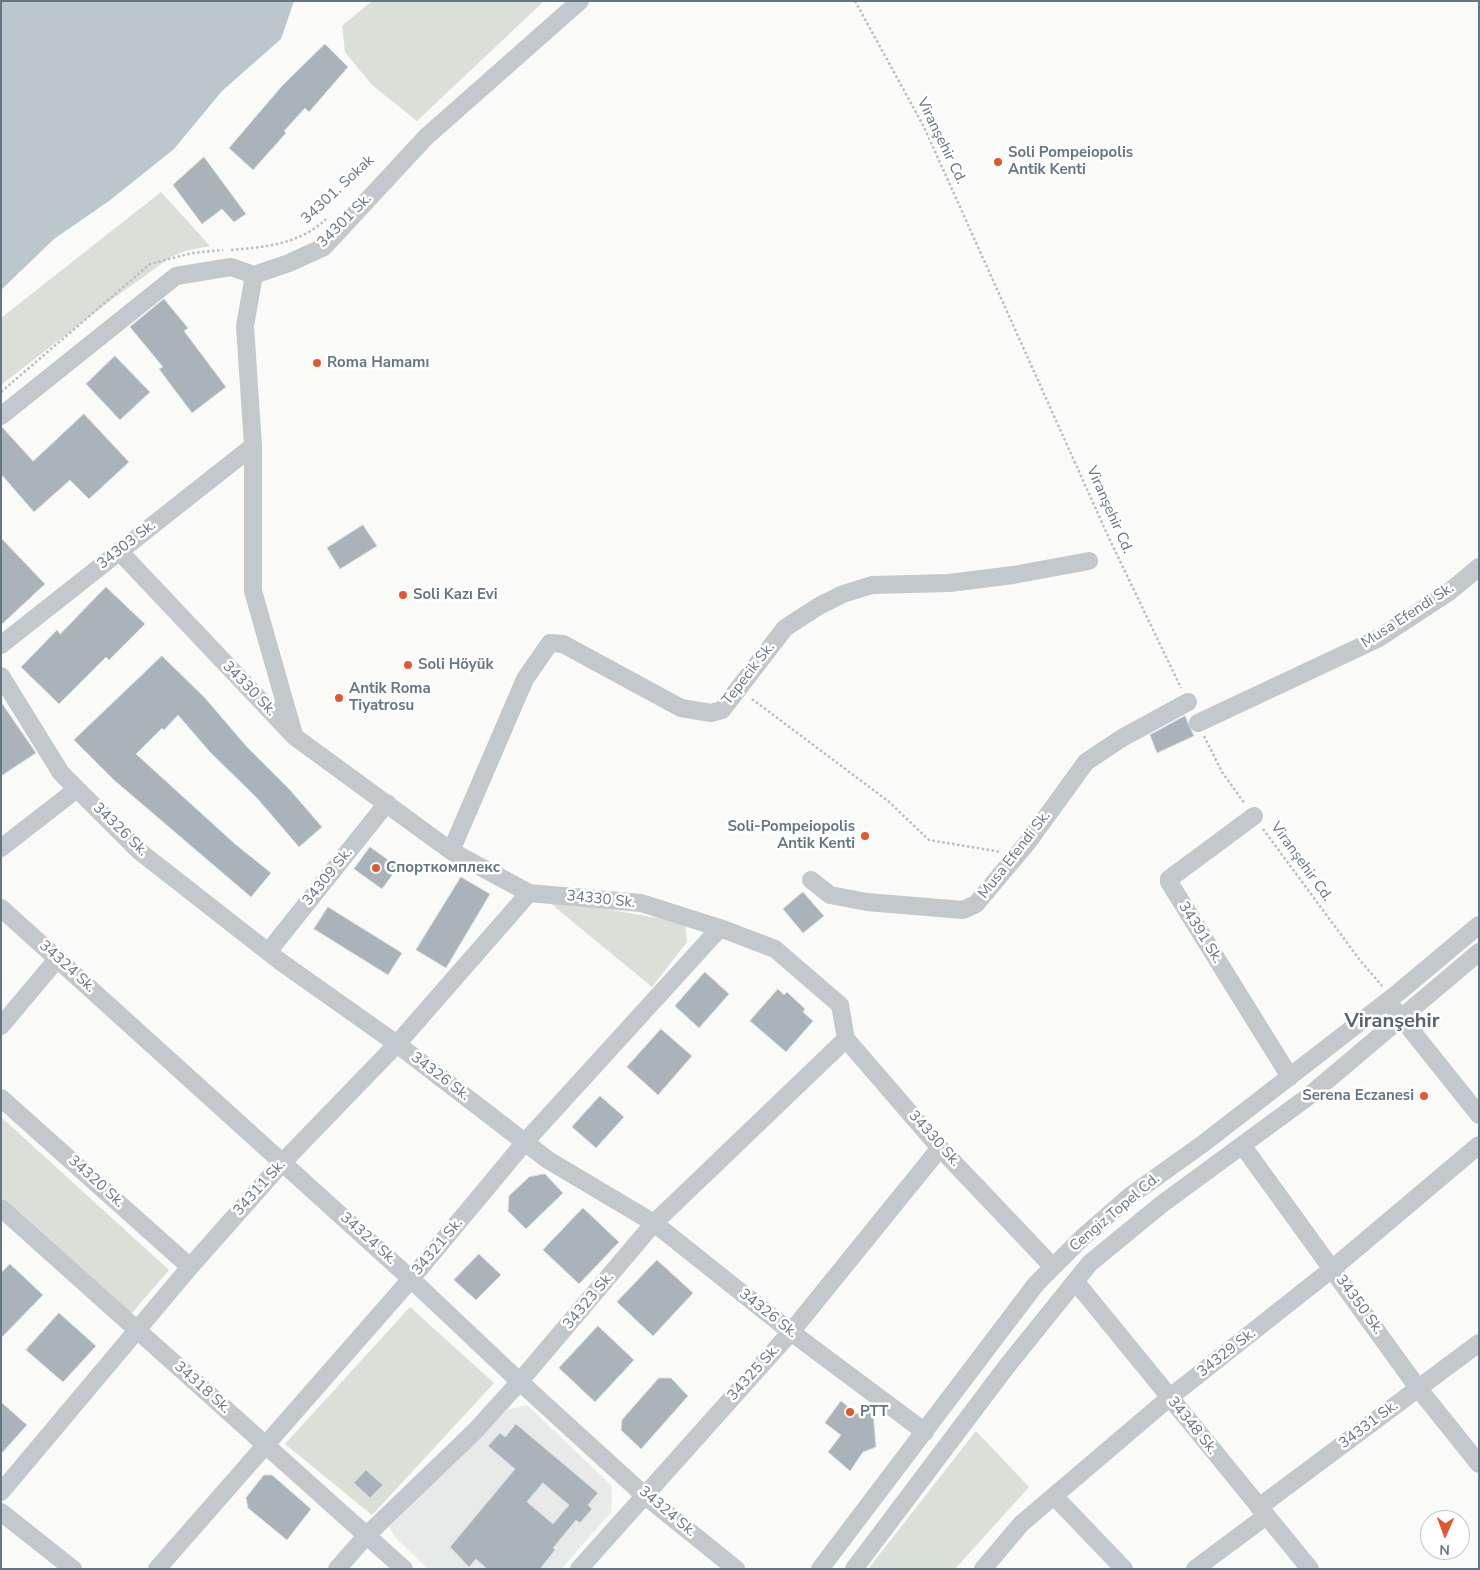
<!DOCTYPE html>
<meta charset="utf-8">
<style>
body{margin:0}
#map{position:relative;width:1480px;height:1570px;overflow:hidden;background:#fafaf8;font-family:"Nunito Sans",sans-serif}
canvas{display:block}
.frame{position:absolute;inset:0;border:2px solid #657683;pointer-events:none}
.north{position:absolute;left:1420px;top:1510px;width:50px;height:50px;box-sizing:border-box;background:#fff;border:1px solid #c1c8cd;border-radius:50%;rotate:182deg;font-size:14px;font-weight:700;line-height:20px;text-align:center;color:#657683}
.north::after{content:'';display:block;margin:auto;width:18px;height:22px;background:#e4572e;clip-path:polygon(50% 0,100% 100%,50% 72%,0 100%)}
</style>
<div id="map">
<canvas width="1480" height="1570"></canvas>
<div class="frame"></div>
<div class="north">N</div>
</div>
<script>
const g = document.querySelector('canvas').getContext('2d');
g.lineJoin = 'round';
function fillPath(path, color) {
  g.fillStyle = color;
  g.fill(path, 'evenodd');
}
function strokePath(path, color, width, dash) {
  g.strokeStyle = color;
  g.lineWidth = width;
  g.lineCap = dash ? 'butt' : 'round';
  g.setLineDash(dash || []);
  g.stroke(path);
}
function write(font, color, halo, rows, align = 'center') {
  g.font = font + ' "Nunito Sans",sans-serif';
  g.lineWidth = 5;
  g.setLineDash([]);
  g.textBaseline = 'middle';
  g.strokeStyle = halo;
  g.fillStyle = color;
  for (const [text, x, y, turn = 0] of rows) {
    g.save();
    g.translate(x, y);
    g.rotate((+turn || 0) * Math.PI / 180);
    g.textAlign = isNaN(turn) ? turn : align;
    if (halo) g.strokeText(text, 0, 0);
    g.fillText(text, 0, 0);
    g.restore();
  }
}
const built = new Path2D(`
 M527,1405l85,81 -1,26 -50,57h-133l-33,-32 -6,-10 118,-117z`);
const green = new Path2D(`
 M372,1h172l-127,120 -45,-36 -27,-33 -3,-26z
 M161,192l49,54 -25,5 -14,6 -64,46 -106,82v-67z
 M544,898l141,25 2,19 -35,45z
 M1,1117l168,153 -38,44 -130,-117z
 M410,1307l84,76 -122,132 -87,-71z
 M976,1431l53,56 -74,82h-87z`);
const water = new Path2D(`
 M1,1h293l-13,38 -59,52 -48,58 -65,52 -55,38 -53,51z`);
const building = new Path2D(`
 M325,44l23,23 -39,45 -4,-4 -21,23 2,2 -33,37 -24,-22 53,-62z
 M204,157l42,57 -12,8 -12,-13 -20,15 -29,-39z
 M164,299l24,29 -4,3 42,56 -34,26 -33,-44 4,-2 -33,-40z
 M115,356l35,36 -30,28 -34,-36z
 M84,414l45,48 -40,37 -19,-19 -36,32 -33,-38v-48l32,35z
 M363,525l14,21 -37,23 -13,-21z
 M1,538l44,46 -44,41z
 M106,587l39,37 -36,36 -3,-3 -47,47 -38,-37 36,-37 3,4z
 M162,656l43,42 42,49 43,43 32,37 -23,20 -42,-49 -47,-46 -32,-37 -14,15 -2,-2 -26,26 99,90 36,29 -20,24 -137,-117 -40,-40z
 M1,702l35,51 -35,23z
 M1185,716l9,20 -37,17 -7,-18z
 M370,847l28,20 -16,22 -28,-20z
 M461,877l29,17 -44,74 -30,-18z
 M803,892l21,24 -21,17 -20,-24z
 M328,907l74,46 -14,22 -74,-46z
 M705,972l24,22 -30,34 -24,-22z
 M778,989l6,6 3,-3 18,17 -2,3 10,9 -27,31 -36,-31z
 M661,1029l31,27 -34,39 -31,-28z
 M600,1096l24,21 -28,31 -24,-21z
 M545,1174l18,19 -37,36 -18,-18 1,-15 20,-19z
 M583,1208l36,34 -40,42 -36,-34z
 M479,1254l22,21 -25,25 -22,-20z
 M657,1260l36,33 -40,43 -36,-34z
 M10,1264l33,31 -42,43v-65z
 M59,1313l37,33 -33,36 -37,-32z
 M598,1326l36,34 -39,42 -36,-34z
 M659,1378h12l17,18 -47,53 -20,-19 1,-10z
 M841,1401l16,13 4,-2 12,1 3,34 -13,5 -13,19 -22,-19 13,-17 -16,-12z
 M1,1402l26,23 -26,29z
 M516,1424l82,69 -10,12 4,4 -12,14 -4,-3 -23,28 2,2 -15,19h-53l-11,-10 -7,8 -19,-20 65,-78 -27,-23 12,-13 5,4zM543,1483l26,22 -16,19 -26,-22z
 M366,1470l17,15 -13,13 -16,-15z
 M264,1475h8l39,34 -24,31 -39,-32 -2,-10z`);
const path = new Path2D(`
 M855,1l69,126 184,409 73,152
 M231,250c35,-3 69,-6 95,-31
 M1,392l149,-128 42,-11 31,-3
 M752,699l136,102 41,39 72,12
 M1204,736l18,36 23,32
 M1263,829l96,130 23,27`);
const minor = new Path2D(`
 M254,275l-9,51 8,120v145l41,144
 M1,416l175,-140 55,-9 23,8 35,-12 35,-16 102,-110 154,-136
 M119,551l176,186 156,114 78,42 112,10 79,25 55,21 65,56 6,34 94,109 113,119
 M1,645l252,-199
 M1,676l60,97 78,78 142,111 116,82 151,116 106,63 137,109 134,100
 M1198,723l181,-85 70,-46 30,-25
 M1254,816l-85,63v3l121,195
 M1,848l76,-59
 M451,851l74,-172 25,-36 13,1 118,64 30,5 11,-3 63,-82 34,-22 24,-12 29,-9 77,-2 64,-8 76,-14
 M811,880l19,15 37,7 96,8 13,-6 52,-62 58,-80 36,-24 66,-36
 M1,908l410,371 109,103 124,113 92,74
 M268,952l119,-149
 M1395,1010l84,105
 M1,1026l57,-68
 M1,1098l189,169
 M1242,1145l176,243 61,76
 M1,1208l403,361
 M1075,1281l235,288
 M1,1492l189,-225 92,-104 115,-119 132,-151
 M1054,1496l70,73
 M1259,1507l220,-164
 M1,1512l72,57
 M157,1569l254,-290 114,-137 195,-214
 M337,1569l30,-34 108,-104 40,-44 139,-164 192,-184
 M579,1569l212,-237 149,-184
 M820,1569l216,-285 47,-47 47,-41 74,-53 195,-151 80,-67
 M854,1569l153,-203 83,-103 72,-59 143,-105 174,-147
 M983,1569l38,-45 148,-126 163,-129 147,-124
 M1195,1569l71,-53`);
const markers = [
 [998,162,5,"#e4572e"],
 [317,363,5,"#e4572e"],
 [403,595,5,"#e4572e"],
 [408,665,5,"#e4572e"],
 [339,698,5,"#e4572e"],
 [865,836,5,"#e4572e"],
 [376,868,5,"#e4572e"],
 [1424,1096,5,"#e4572e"],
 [850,1412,5,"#e4572e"]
];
const streetNames = [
 ["Viranşehir Cd.",941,141,64],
 ["34301. Sokak",338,190,-43],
 ["34301 Sk.",345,221,-45],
 ["Viranşehir Cd.",1109,510,66],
 ["34303 Sk.",127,545,-38],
 ["Musa Efendi Sk.",1408,616,-33],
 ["Tepecik Sk.",749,674,-52],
 ["34330 Sk.",249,689,46],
 ["34326 Sk.",120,830,44],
 ["Musa Efendi Sk.",1015,855,-52],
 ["Viranşehir Cd.",1301,862,54],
 ["34309 Sk.",328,877,-51],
 ["34330 Sk.",601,900,6],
 ["34391 Sk.",1200,933,58],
 ["34324 Sk.",67,967,42],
 ["34326 Sk.",440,1077,37],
 ["34330 Sk.",934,1139,48],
 ["34320 Sk.",96,1182,42],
 ["34311 Sk.",260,1188,-48],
 ["Cengiz Topel Cd.",1115,1213,-40],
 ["34324 Sk.",368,1239,42],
 ["34321 Sk.",438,1247,-50],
 ["34323 Sk.",589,1301,-50],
 ["34350 Sk.",1359,1305,54],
 ["34326 Sk.",768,1314,38],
 ["34329 Sk.",1227,1353,-38],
 ["34325 Sk.",754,1373,-48],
 ["34318 Sk.",202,1388,42],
 ["34331 Sk.",1369,1425,-37],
 ["34348 Sk.",1192,1426,51],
 ["34324 Sk.",667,1512,40]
];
const poiNames = [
 ["Soli Pompeiopolis",1008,153],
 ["Antik Kenti",1008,170],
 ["Roma Hamamı",327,363],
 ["Soli Kazı Evi",413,595],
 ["Soli Höyük",418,665],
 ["Antik Roma",349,689],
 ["Tiyatrosu",349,706],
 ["Soli-Pompeiopolis",855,827,"right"],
 ["Antik Kenti",855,844,"right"],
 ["Спорткомплекс",386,868],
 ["Serena Eczanesi",1414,1096,"right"],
 ["PTT",860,1412]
];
const districtNames = [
 ["Viranşehir",1392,1022]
];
fillPath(built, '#e8e9e9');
fillPath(green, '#dadfd7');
fillPath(water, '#bbc7cb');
fillPath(building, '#aab3b9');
strokePath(building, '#dcdcda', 1);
strokePath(path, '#bbbfc2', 2.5, [2.5, 2.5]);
strokePath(minor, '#c3c8cc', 18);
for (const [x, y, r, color] of markers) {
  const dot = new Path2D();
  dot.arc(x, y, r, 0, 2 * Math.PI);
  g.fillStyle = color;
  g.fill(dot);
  strokePath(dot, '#fff', 2);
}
write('15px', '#657683', '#fff', streetNames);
write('bold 15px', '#657683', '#fff', poiNames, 'left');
write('bold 20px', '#57646e', '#fff', districtNames);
</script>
